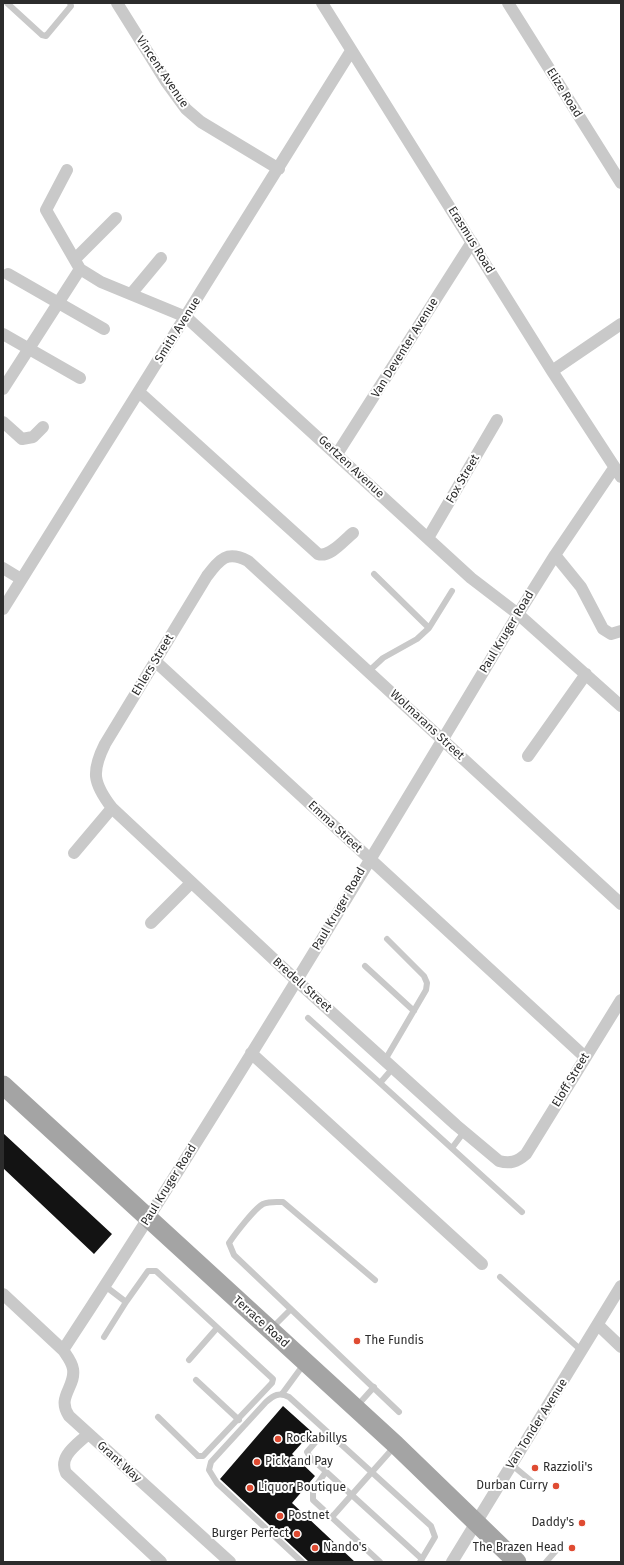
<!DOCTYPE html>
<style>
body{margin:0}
#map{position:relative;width:624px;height:1565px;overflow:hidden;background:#fff;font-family:"Fira Sans",sans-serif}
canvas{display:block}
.frame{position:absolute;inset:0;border:4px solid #2c2c2c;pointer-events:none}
</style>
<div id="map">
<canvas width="624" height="1565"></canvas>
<div class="frame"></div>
</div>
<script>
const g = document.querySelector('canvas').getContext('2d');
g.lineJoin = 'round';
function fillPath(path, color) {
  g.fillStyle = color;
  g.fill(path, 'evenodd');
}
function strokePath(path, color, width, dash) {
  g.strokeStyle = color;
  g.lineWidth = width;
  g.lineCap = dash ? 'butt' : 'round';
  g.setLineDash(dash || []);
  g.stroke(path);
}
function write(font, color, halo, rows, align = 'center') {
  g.font = font + ' "Fira Sans",sans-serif';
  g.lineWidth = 4;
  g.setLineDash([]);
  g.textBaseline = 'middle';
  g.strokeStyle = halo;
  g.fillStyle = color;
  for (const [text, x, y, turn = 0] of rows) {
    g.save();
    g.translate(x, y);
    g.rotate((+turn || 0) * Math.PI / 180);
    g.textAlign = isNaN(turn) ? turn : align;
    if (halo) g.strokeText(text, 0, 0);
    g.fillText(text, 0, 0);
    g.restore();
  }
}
const building = new Path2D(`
 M3,1133l109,101 -18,20 -91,-86z
 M283,1406l29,26 -20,22 23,22 -23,27 63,59h-46l-89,-83z`);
const lane = new Path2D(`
 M7,3l35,32 4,1 25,-30 -1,-3
 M374,574l55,54
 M369,671l14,-13 34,-19 12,-11 23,-37
 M365,966l49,45
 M308,1018l72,65 13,-15
 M385,1060l41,-70 1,-7 -3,-7 -37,-37
 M380,1083l142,129
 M452,1148l12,-16
 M500,1277l82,74
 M375,1280l-92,-78c-7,0 -13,-1 -20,2 -8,4 -28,30 -34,39l5,12 165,157
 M105,1286l21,16 22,-31h8l117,108 -1,4 -69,73h-5l-40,-39
 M272,1328l19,-19
 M104,1337l22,-35
 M189,1360l28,-32
 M196,1380l43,40
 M282,1394l22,-30
 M357,1406l17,-19
 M325,1431l-18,21 3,5 112,102
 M512,1465l24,20
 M325,1473l-12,17v10l67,62
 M332,1517l63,-71
 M302,1562l-85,-79 -8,-13 2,-8 55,-60c8,-7 13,-10 23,-5l142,129 4,11 -15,25
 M546,1562l15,-17`);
const street = new Path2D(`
 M117,3l50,80 19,26 15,13 78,47
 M322,3l230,368 69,106
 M508,3l113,180
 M67,170l-21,40 34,59 21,13 85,35 285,261 47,36 103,92
 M75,259l41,-41
 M8,274l96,55
 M131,294l30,-36
 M3,334l77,44
 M552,371l69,-47
 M3,389l77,-120
 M139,392l179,162c12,4 26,-14 35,-21
 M3,422l19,17 11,-2 10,-10
 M337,454l135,-212
 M428,538l69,-118
 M555,555l26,32 22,42 8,5 10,-3
 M3,568l18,11
 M3,609l348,-558
 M155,661l430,396
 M528,756l58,-82
 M74,853l38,-45
 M621,904l-373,-343c-21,-11 -28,-2 -41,15l-102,168c-14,28 -12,39 7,64l185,173 159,144 43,36c11,3 18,1 27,-7l95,-154
 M151,923l40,-40
 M251,1053l231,211
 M3,1294l60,56c4,6 9,12 10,19 3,18 -17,28 -4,47l161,146
 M598,1325l23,22
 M63,1350c158,-241 307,-489 455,-736l37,-59 59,-87
 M88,1434c-11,11 -30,22 -22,39l95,89
 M452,1562l169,-276`);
const primary = new Path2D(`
 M3,1085l393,360 121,117`);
const markers = [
 [357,1341,4,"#df4b32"],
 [278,1439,4,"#df4b32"],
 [257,1462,4,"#df4b32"],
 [535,1468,4,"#df4b32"],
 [556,1486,4,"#df4b32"],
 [250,1488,4,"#df4b32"],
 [280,1516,4,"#df4b32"],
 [582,1523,4,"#df4b32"],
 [297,1534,4,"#df4b32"],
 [315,1548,4,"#df4b32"],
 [572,1548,4,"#df4b32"]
];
const streetNames = [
 ["Vincent Avenue",162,72,56],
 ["Elize Road",564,93,58],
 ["Erasmus Road",471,240,58],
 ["Smith Avenue",178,330,-58],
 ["Van Deventer Avenue",405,348,-58],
 ["Gertzen Avenue",351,467,43],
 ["Fox Street",463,479,-60],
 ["Paul Kruger Road",507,632,-59],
 ["Ehlers Street",153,665,-59],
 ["Wolmarans Street",427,725,43],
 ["Emma Street",335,827,43],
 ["Paul Kruger Road",339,909,-60],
 ["Bredell Street",302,985,42],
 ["Eloff Street",571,1080,-59],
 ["Paul Kruger Road",169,1185,-58],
 ["Terrace Road",261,1322,42],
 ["Van Tonder Avenue",537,1424,-58],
 ["Grant Way",119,1462,42]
];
const poiNames = [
 ["The Fundis",365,1341],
 ["Rockabillys",286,1439],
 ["Pick and Pay",265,1462],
 ["Razzioli's",543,1468],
 ["Durban Curry",548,1486,"right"],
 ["Liquor Boutique",258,1488],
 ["Postnet",288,1516],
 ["Daddy's",574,1523,"right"],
 ["Burger Perfect",289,1534,"right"],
 ["Nando's",323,1548],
 ["The Brazen Head",564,1548,"right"]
];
fillPath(building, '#131313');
strokePath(lane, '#c9c9c9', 6);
strokePath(street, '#c9c9c9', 12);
strokePath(primary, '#a4a4a4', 19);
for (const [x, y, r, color] of markers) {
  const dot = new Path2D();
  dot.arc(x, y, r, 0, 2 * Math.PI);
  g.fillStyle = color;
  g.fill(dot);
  strokePath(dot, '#fff', 1.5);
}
write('12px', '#2c2c2c', '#fff', streetNames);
write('12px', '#2c2c2c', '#fff', poiNames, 'left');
</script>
